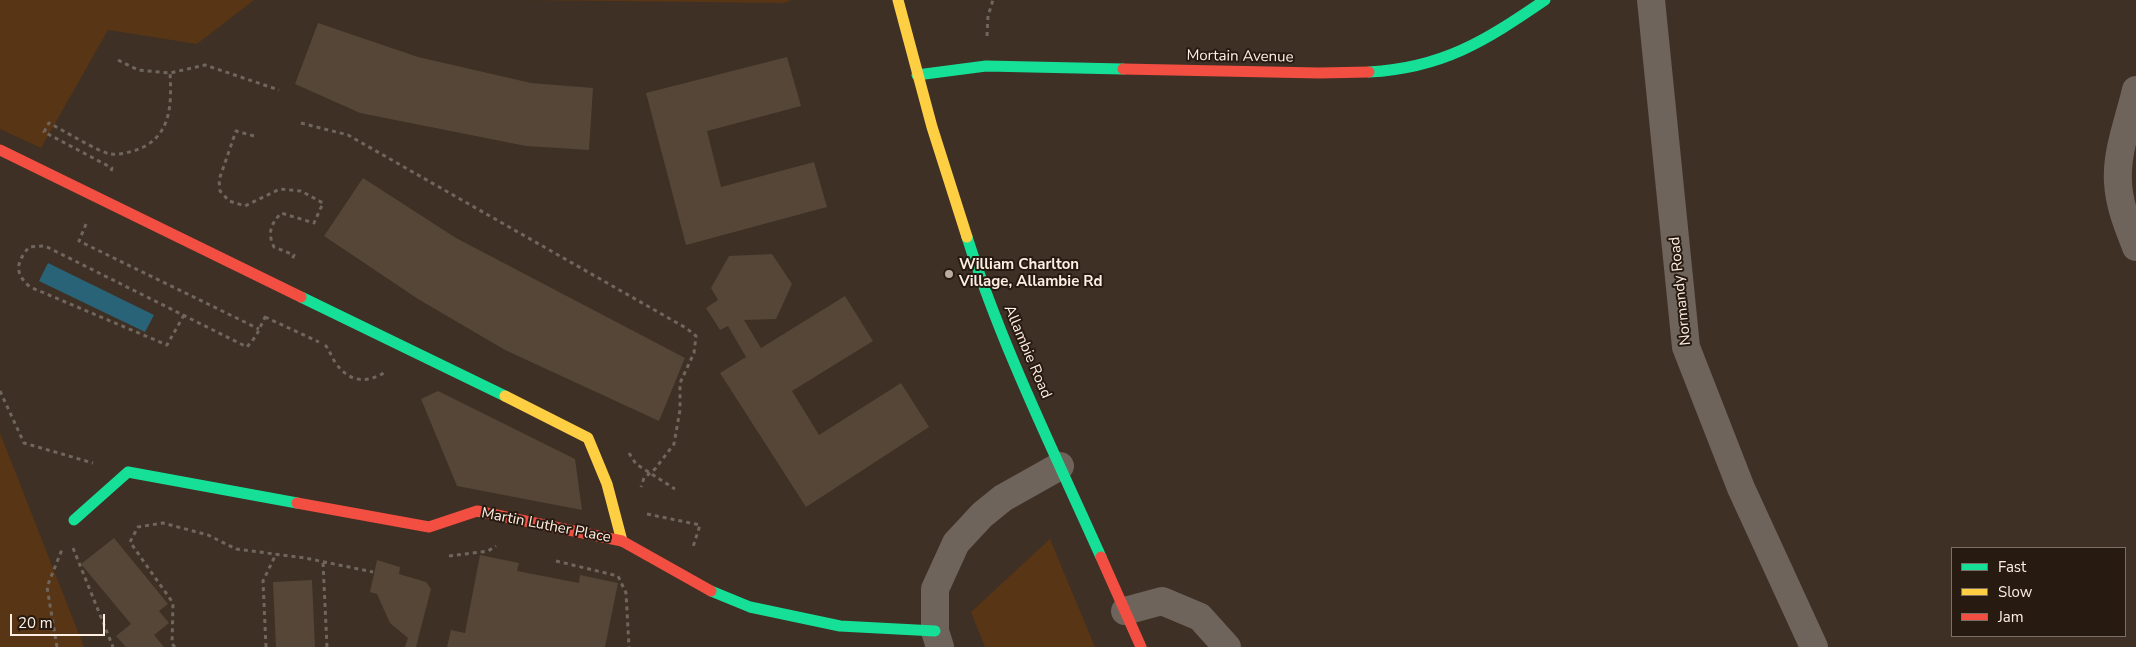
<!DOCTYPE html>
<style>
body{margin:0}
#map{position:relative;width:2136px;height:647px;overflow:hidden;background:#3e3024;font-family:"Nunito Sans",sans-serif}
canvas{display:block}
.legend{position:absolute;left:1951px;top:547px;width:175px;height:90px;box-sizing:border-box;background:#261a11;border:1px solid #7d6f65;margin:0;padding:6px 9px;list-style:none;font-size:15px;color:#ffeee2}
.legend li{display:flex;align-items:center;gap:10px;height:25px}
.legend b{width:25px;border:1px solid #7d6f65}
.scale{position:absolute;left:10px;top:614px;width:95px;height:22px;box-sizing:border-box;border:2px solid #ffeee2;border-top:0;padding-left:6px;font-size:15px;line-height:18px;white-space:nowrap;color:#ffeee2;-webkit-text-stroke:4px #261a11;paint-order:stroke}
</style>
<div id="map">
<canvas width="2136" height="647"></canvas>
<ul class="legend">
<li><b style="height:6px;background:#16e098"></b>Fast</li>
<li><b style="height:6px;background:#ffcf43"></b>Slow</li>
<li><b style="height:6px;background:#f24e42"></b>Jam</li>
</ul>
<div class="scale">20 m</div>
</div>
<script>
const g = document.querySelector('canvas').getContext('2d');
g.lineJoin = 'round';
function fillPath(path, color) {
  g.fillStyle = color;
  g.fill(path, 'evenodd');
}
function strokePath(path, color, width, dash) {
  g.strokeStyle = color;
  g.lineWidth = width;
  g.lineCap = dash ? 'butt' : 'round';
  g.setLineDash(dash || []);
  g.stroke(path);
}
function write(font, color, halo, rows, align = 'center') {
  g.font = font + ' "Nunito Sans",sans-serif';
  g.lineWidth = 4;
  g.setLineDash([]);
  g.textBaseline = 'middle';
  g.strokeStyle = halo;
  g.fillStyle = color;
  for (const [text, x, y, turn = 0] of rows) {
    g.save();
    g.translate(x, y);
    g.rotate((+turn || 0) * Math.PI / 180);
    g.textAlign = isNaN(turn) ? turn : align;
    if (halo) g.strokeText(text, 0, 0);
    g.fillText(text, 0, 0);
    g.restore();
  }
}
const green = new Path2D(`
 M0,0h254l-57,44 -89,-14 -67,118 -41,-19z
 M524,0h268l-8,3z
 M0,433l84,214h-84z
 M1050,539l45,108h-110l-14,-35z`);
const water = new Path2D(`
 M48,263l106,52 -9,17 -106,-51z`);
const building = new Path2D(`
 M318,23l100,34 113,26 62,5 -4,62 -63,-4 -166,-33 -65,-29z
 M787,57l14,49 -94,25 14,56 93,-25 13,45 -141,38 -40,-152z
 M363,178l93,60 229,120 -26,63 -154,-71 -87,-51 -94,-63z
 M772,254l20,30 -16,35 -32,1 17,28 84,-52 28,45 -81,50 27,44 82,-52 28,44 -123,80 -86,-134 26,-16 -18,-31 -8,4 -14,-22 12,-8 -7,-12 18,-32z
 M438,391l137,68 7,51 -125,-24 -36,-87z
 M114,538l54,66 -9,7 10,12 -15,12 10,12h-38l-10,-11 15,-12 -50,-60z
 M480,555l39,8 -2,8 62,12 1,-8 38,8 -13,64h-158l4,-17 14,3z
 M377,560l23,7 -1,7 27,8 5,7 -15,58h-11l3,-9 -18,-15 -13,-29 -7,-2z
 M312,580l3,67h-39l-3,-65z`);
const path = new Path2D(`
 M987,36l1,-20 5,-16
 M118,60l20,10 32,3 35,-8 74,25
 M301,123l47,12 338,193 10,8 -2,17 -14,30v27l-6,34 -19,25 -11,9 -3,9
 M254,136l-18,-5 -17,49 1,11 9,10 16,5 35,-17 21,2 22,12 -9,20 -33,-10c-10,11 -14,20 -7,34l20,8 -2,5
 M111,171l1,-3 -68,-36 5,-9c12,6 51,30 62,31 7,1 15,-1 22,-3 38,-11 39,-45 37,-78
 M86,224l-7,17 180,88
 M184,315l-17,30 -137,-58c-16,-14 -14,-24 -1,-40l16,-1 202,101 9,-11 11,-23
 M265,317l54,25
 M325,345c4,4 6,11 10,17 14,21 32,22 52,9
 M0,391l24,52 69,20
 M629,453l7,11 39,25
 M647,514l53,11 -7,22
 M73,548l40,99
 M449,556l39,-5 8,-5
 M556,561l62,15 8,17 3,54
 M323,563l4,84
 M57,647l-10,-60 16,-40
 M175,647l-3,-3 1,-41 -43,-61 8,-15 25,-4 45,12 28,14 69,9 68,14
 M266,647l-3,-66 13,-27`);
const street = new Path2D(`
 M1651,0l35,347 55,141 73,159
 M2136,90c-7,30 -20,62 -18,92 1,23 10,44 18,65
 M1125,611l37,-10 38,16 27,30
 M940,647l-5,-16v-42l21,-46 26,-28 21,-17 57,-32`);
const fast = new Path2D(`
 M1369,72c74,-4 116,-31 176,-72
 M917,75l69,-9 137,3
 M967,237c35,110 87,215 134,320
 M301,297l204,99
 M74,520l54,-48 169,31
 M711,591l39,16 90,19 95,5`);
const slow = new Path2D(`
 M898,0l34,127 35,110
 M505,396l83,42 19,46 15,57`);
const jam = new Path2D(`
 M1123,69l196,4 50,-1
 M0,150l301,147
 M297,503l132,24 48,-16 145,30 89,50
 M1101,557l40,90`);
const markers = [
 [949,274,5,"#bbaca0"]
];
const streetNames = [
 ["Mortain Avenue",1240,57,1],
 ["Normandy Road",1681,291,-96],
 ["Allambie Road",1027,352,67],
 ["Martin Luther Place",546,526,11]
];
const poiNames = [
 ["William Charlton",959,265],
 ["Village, Allambie Rd",959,282]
];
fillPath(green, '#583515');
fillPath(water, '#296377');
fillPath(building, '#554637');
strokePath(path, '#6f665d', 3, [4, 4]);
strokePath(street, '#6e645b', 28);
strokePath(fast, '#16e098', 11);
strokePath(slow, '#ffcf43', 11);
strokePath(jam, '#f24e42', 11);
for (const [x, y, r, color] of markers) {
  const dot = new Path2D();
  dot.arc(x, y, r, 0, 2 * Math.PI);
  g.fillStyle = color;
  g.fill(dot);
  strokePath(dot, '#261a11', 2);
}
write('15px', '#ffeee2', '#261a11', streetNames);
write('bold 15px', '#ffeee2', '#261a11', poiNames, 'left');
</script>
